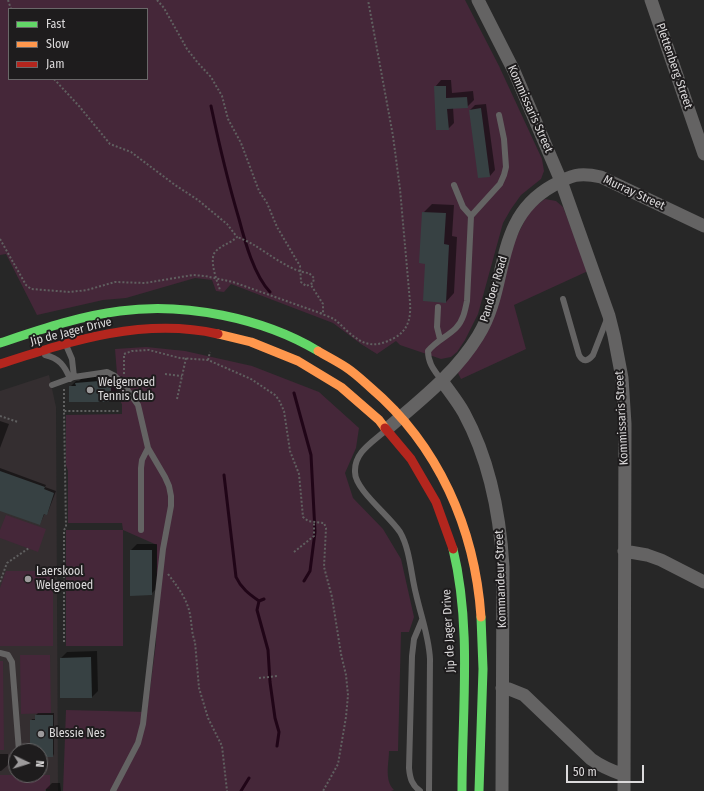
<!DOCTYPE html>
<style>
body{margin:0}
#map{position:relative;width:704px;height:791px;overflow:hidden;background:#272727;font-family:"Fira Sans Condensed",sans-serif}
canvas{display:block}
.legend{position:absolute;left:8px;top:8px;width:140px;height:72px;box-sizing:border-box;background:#1e1c1d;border:1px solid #6a6869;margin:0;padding:5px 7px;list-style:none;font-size:12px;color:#dcdadb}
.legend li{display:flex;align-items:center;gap:8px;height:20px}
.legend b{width:20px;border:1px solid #6a6869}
.north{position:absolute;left:8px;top:743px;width:40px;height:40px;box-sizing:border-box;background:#1e1c1d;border:1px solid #6a6869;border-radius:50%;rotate:94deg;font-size:11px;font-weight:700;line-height:16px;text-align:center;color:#dcdadb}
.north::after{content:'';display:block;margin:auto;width:14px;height:18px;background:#9d9b9c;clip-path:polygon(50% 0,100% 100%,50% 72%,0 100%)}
.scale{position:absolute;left:566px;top:765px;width:78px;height:18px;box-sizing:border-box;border:2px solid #dcdadb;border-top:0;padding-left:5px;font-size:12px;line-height:14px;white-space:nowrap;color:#dcdadb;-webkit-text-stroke:3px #1e1c1d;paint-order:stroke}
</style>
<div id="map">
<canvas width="704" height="791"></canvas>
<ul class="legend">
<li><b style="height:5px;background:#63d668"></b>Fast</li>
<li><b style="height:5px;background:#ff974d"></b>Slow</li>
<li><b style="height:5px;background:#b3261e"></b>Jam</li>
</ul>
<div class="north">N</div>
<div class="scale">50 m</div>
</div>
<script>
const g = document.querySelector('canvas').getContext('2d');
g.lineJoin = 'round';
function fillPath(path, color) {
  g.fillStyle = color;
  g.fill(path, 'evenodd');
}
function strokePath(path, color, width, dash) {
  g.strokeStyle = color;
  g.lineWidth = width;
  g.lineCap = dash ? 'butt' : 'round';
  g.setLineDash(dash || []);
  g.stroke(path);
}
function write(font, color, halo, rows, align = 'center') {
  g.font = font + ' "Fira Sans Condensed",sans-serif';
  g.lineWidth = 4;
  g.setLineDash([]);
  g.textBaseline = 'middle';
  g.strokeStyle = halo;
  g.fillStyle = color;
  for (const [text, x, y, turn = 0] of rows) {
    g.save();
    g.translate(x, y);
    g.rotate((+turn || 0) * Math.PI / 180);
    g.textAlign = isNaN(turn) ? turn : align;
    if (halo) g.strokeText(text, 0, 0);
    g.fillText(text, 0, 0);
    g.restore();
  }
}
const built = new Path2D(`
 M49,375l7,32 2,384h-58v-400zM16,751h24v24h-24z`);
const green = new Path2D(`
 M0,0h465l34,66 43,93 2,12 -3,8 -20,16 -10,14 -8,14 -25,91 -13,26 -8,12 -6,5 -10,2 -41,-14 -4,-4 -19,13 -16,-10 -28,-21 -102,-39 -7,8 -8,-1 -4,-11 -17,-2 -69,20 -23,2 -66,15 -31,-61 -6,1zM9,9h138v70h-138z
 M545,199l11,2 7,6 25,64 -74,34 12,44 -65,30 -3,-6 56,-131 16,-32z
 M146,347l39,4 67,15 67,26 40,36 -3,20 -11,25 8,25 30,31 18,30 13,58 -5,15h-8l-3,119h-9c0,12 -5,29 5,39l-3,1h-328l3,-81 81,2 9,-69 1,-98 -34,-15v116h-57v-116h57l-1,-7h-54v-52l-2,-6v-50l56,-1v-10l-4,-6h-7v-19l6,-5 -2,-25z
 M6,515l40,14 -8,23 -38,-14v-8z
 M6,571h47v75h-53v-58z
 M20,655h30l1,58 -30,1z
 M0,661h3l1,89h-4z
 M0,775h50v14h-5v2h-45z`);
const shadow = new Path2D(`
 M441,80h10l1,13 21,-2 1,9 -7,7h-14l1,16 -6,6 -13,-42z
 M486,104l9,66 -5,6 -20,-66 5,-5z
 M432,204l22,1 -2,31 5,1 -3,56 -8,9 -20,-39 -3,-50z
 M107,373h10v21l-6,7 -41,-14 6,-6h3l4,-4h15l1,-1h5z
 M0,421l9,3 -9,24z
 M0,468l46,17 -1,2 11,4 -8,21 -2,2 -1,-1 -5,11 -40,-15z
 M137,544h20v44l-6,6 -20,-44z
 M97,651l1,40 -6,6 -31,-39 6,-6z
 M38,713h16v41l-1,2h-7l-2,4 -4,-1v-8h-7l-2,-30 1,-2h4v-4z
 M0,754h8v11l-7,6h-1z
 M52,783h8l1,8h-15v-2z`);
const stream = new Path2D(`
 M211,106c8,38 17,76 28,113 6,23 15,56 31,73
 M294,393l17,62 4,77 -5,39 -6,10
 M224,475l12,102c5,11 13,17 23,24
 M264,599l-5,2 -2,9 11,40 2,32 5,36 4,14 -2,14
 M241,791l8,-13`);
const building = new Path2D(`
 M434,86h12v12l21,-1 1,11 -21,1 2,21h-13z
 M481,108l9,69 -12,1 -9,-68z
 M422,212l24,1 -2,31 5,1 -3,58 -23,-2 2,-37 -6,-1z
 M99,379h12v23h-42v-16h7l-1,-3 24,-2z
 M0,471l45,16 -1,2 10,4 -7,22 -3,-1 -4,11 -40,-14z
 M130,550h22v45l-22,1z
 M91,657l1,41h-32v-40z
 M35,715h18v42h-13v-6h-8v-2h-2v-29h5z`);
const path = new Path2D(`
 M8,0l3,9
 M157,0l7,8 23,41 11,14 13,14 11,19 6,23 13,24 18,48 8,12 10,24 23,39 1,16 5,4 7,-3 1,-5 -5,-5c-17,-1 -40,-19 -55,-28 -5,-3 -11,-6 -17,-8
 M54,79l25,27 31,38 21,8 44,33 23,15 29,24 10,13c-6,6 -15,8 -21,14 -8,7 1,30 4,39
 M0,239l26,46 5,4 39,3 17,-2 28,-8 30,1 48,-8 12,1 28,6 87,31h3v-9l-12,-19
 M320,313c4,2 10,4 14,6 4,3 8,7 12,11 18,16 28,19 50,7 13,-8 15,-21 14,-35l-10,-113 -7,-53 -25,-136
 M208,360l2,-8
 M124,374v-20l8,-3 17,-1 31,8 28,2 43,19 24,16 4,5 5,11 6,40 9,23 4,43 5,4 16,2 2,5 -2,39 8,30 9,57 5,21 2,20 -2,22 -8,47 -15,27
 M165,374l17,2
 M177,399l9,-41
 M64,411v-23
 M0,416l18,6
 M294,552l20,-16v-14
 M168,574c9,12 17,22 21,36 3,11 2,22 6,32l4,46 9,30 14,28 5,45
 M0,582l7,-19 22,-15
 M64,642v-112l2,-3 -2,-116h55
 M259,678l19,-2`);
const lane = new Path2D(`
 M454,185l9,22 8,9
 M563,299l16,56c4,8 9,6 14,0l14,-36
 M438,307l-1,20 3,12
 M66,345l6,14 2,18
 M45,355c14,3 20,11 25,24
 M442,381c-7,-10 -14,-17 -14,-30 9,-11 19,-14 28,-23 7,-7 9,-17 11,-27l4,-85 29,-32 4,-9 2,-8 -2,-28 -5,-24
 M52,385l22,-8 27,-4 6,-1 8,4 9,9 14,20 10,43 17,29 4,9 2,10v10l-8,43 -20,175 -5,19 -25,48
 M386,430c-13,12 -32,22 -31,42 0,18 34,43 45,60 10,17 11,43 16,62 5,22 13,43 14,65l-1,132
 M141,530v-62l1,-8 6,-12
 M0,653l8,2 4,7 7,89
 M420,791c-8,-6 -10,-12 -11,-23l3,-112 2,-17 8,-19`);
const street = new Path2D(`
 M478,0l36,71 47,110 48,135 5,20 8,42 3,46 -1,367
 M651,0l53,154
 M442,381c7,10 16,21 22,32 26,48 36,101 39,154l-1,224
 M387,429c32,-28 68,-55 91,-93 32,-51 14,-116 74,-150 19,-11 27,-14 49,-9l103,49
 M624,551l23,4 14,5 43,22
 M502,688l7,1 15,6 67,64c11,8 21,12 33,16`);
const fast = new Path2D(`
 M0,343c39,-13 79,-27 120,-32 64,-9 143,7 198,40
 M453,549c19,78 9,162 9,242
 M479,791l4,-122 -2,-52`);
const slow = new Path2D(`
 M218,334l33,8 47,19 43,26 38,33 6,8
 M318,351c10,6 20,11 29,17 9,6 16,13 24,20 67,57 104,140 110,229`);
const jam = new Path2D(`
 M0,364c71,-23 143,-47 218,-30
 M385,428l26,31 25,43 17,47`);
const markers = [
 [90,390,4,"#9d9b9c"],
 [28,579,4,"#9d9b9c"],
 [41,734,4,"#9d9b9c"]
];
const streetNames = [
 ["Plettenberg Street",674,66,71],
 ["Kommissaris Street",530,109,66],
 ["Murray Street",634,193,25],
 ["Pandoer Road",494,289,-73],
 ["Jip de Jager Drive",71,332,-14],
 ["Kommissaris Street",622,418,-93],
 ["Kommandeur Street",501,579,-92],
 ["Jip de Jager Drive",449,631,-93]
];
const poiNames = [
 ["Welgemoed",98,383],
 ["Tennis Club",98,397],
 ["Laerskool",36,572],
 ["Welgemoed",36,586],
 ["Blessie Nes",49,734]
];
fillPath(built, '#342e30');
fillPath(green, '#452739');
fillPath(shadow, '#0007');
strokePath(stream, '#200517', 3);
fillPath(building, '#374143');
strokePath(path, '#606060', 2, [2, 2]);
strokePath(lane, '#646363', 6);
strokePath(street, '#646363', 13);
strokePath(fast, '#63d668', 9);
strokePath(slow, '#ff974d', 9);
strokePath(jam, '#b3261e', 9);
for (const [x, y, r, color] of markers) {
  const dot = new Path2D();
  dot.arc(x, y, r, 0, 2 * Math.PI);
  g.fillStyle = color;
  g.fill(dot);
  strokePath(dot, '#1e1c1d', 1.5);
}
write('12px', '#dcdadb', '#1e1c1d', streetNames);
write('12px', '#dcdadb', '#1e1c1d', poiNames, 'left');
</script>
